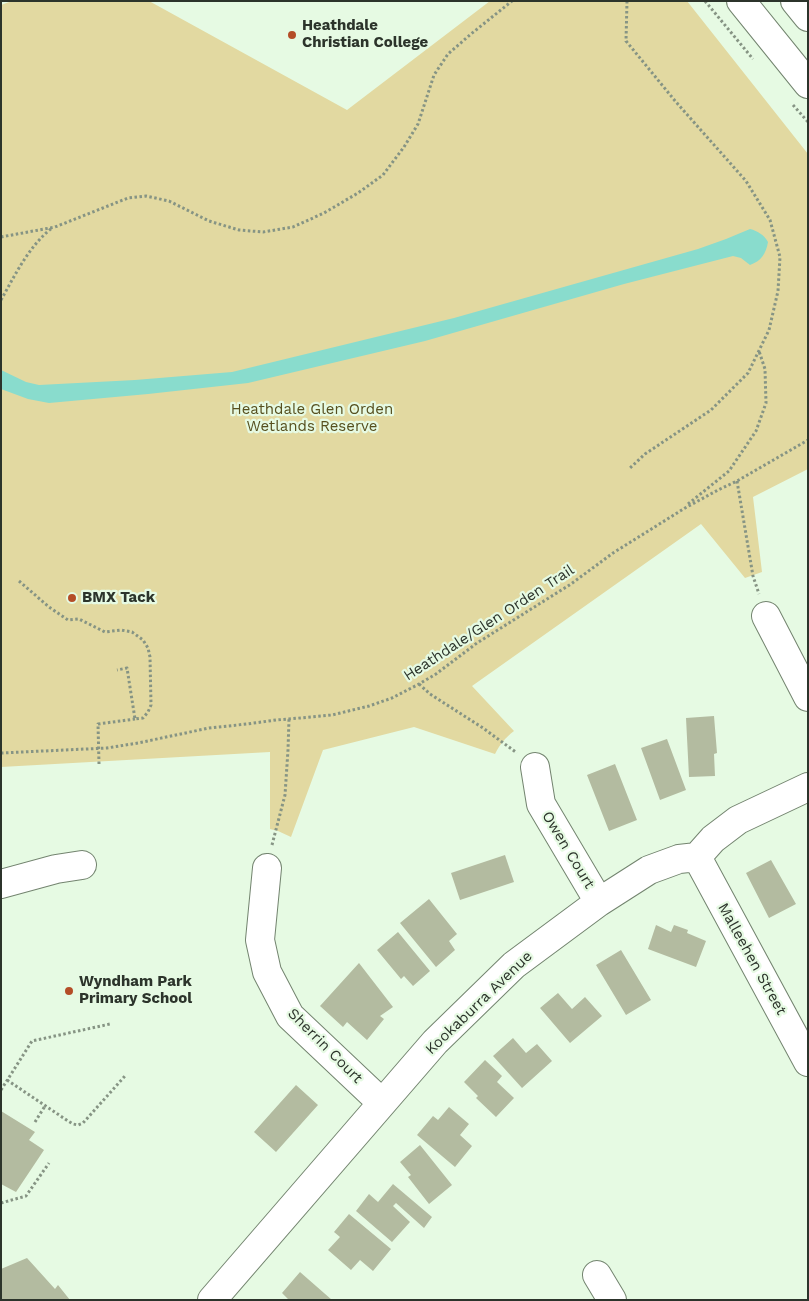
<!DOCTYPE html>
<style>
body{margin:0}
#map{position:relative;width:809px;height:1301px;overflow:hidden;background:#e6fae3;font-family:"Work Sans",sans-serif}
canvas{display:block}
.frame{position:absolute;inset:0;border:2px solid #2c342b;pointer-events:none}
</style>
<div id="map">
<canvas width="809" height="1301"></canvas>
<div class="frame"></div>
</div>
<script>
const g = document.querySelector('canvas').getContext('2d');
g.lineJoin = 'round';
function fillPath(path, color) {
  g.fillStyle = color;
  g.fill(path, 'evenodd');
}
function strokePath(path, color, width, dash) {
  g.strokeStyle = color;
  g.lineWidth = width;
  g.lineCap = dash ? 'butt' : 'round';
  g.setLineDash(dash || []);
  g.stroke(path);
}
function write(font, color, halo, rows, align = 'center') {
  g.font = font + ' "Work Sans",sans-serif';
  g.lineWidth = 4.5;
  g.setLineDash([]);
  g.textBaseline = 'middle';
  g.strokeStyle = halo;
  g.fillStyle = color;
  for (const [text, x, y, turn = 0] of rows) {
    g.save();
    g.translate(x, y);
    g.rotate((+turn || 0) * Math.PI / 180);
    g.textAlign = isNaN(turn) ? turn : align;
    if (halo) g.strokeText(text, 0, 0);
    g.fillText(text, 0, 0);
    g.restore();
  }
}
const green = new Path2D(`
 M12,1h137l198,109 143,-109h197l121,153v315l-55,28 9,75 -17,6 -44,-54 -229,162 42,45c-9,7 -14,13 -19,23l-81,-27 -91,23 -32,87 -13,-6 -8,-2v-77l-269,15v-762z`);
const water = new Path2D(`
 M750,229c8,2 14,6 18,13 -2,12 -7,19 -18,23l-9,-7 -8,-2 -109,28 -199,57 -177,42 -100,11 -99,9 -21,-4 -27,-10v-19l25,12 13,3 96,-5 97,-8 222,-54 244,-69 28,-10z`);
const building = new Path2D(`
 M714,716l3,37 -3,1 1,22 -26,1 -3,-59z
 M667,739l19,51 -26,10 -19,-52z
 M615,764l22,56 -28,11 -22,-56z
 M505,855l9,27 -54,18 -9,-27z
 M771,860l25,44 -27,14 -23,-45z
 M429,899l28,35 -8,7 6,9 -19,17 -36,-44z
 M656,925l15,7 3,-7 14,5 -1,3 19,8 -10,26 -48,-18z
 M398,932l32,39 -17,15 -9,-10 -3,3 -24,-29z
 M621,950l30,50 -25,15 -30,-50z
 M359,963l34,44 -13,9 4,3 -17,21 -20,-18 -4,5 -23,-21z
 M558,993l14,16 13,-12 17,19 -32,27 -30,-35z
 M513,1038l13,15 11,-9 15,17 -30,27 -29,-32z
 M485,1060l17,16 -5,6 17,16 -18,19 -20,-19 2,-2 -14,-14z
 M296,1085l22,20 -42,47 -22,-20z
 M449,1107l20,17 -9,11 12,11 -17,21 -38,-32 16,-19 5,4z
 M1,1111l34,21 -6,8 15,10 -28,42 -15,-8z
 M420,1145l32,40 -23,19 -21,-27 3,-2 -11,-13z
 M393,1184l39,33 -8,11 -28,-25 -3,3 17,16 -18,20 -36,-31 13,-17 9,8z
 M349,1214l42,35 -18,22 -13,-11 -9,10 -23,-20 12,-13 -6,-5z
 M27,1258l28,31 3,-4 12,15h-69v-31z
 M300,1272l32,28h-43l-7,-7z`);
const path = new Path2D(`
 M627,1l-1,40 50,61 70,79 24,39 10,37 -2,34 -9,39 -21,43 -37,37 -66,44 -16,15
 M705,1l48,58
 M793,105l15,17
 M1,237l54,-10 73,-29 18,-2 23,5 40,20 30,9 24,2 30,-5 31,-14 34,-20 25,-18 21,-28 14,-23 16,-49 14,-21 23,-20 41,-33
 M1,300c14,-25 28,-54 51,-72
 M737,481l16,95 6,18
 M688,504l41,-33 27,-40 10,-28 -1,-34 -6,-18
 M19,581l30,26 19,13 11,-1 26,13 16,-2 11,2 11,8 5,8 2,9 1,48 -3,7 -5,6 -8,1 -8,-51 -10,2
 M419,684l11,10 53,34 34,25
 M1,753l106,-5 31,-5 71,-15 38,-4 29,-4 13,-1 43,-4 37,-9 23,-8 27,-14 17,-10 41,-31 94,-59 42,-31 72,-45 33,-18 19,-9 71,-41
 M99,764l-1,-40 37,-5
 M272,845l13,-50 3,-45 1,-31
 M7,1080l61,41 5,3 5,1 5,-2 42,-47
 M1,1090l31,-49 78,-17
 M35,1122l10,-16
 M1,1203l25,-7 23,-33`);
const minor = new Path2D(`
 M766,616l42,81
 M535,767l6,37 58,98
 M697,857l111,205
 M267,868l-7,72 7,32 23,44 92,87
 M1,884l55,-15 26,-4
 M597,1275l15,25
 M212,1300l223,-258 79,-77 85,-63 50,-32 30,-11 18,-2 16,-18 25,-19 70,-33`);
const highway = new Path2D(`
 M741,1l67,83
 M795,1l13,16`);
const markers = [
 [292,35,5,"#b44d27"],
 [72,598,5,"#b44d27"],
 [69,991,5,"#b44d27"]
];
const poiNames = [
 ["Heathdale",302,26],
 ["Christian College",302,43],
 ["BMX Tack",82,598],
 ["Wyndham Park",79,982],
 ["Primary School",79,999]
];
const parkNames = [
 ["Heathdale Glen Orden",312,410],
 ["Wetlands Reserve",312,427]
];
const streetNames = [
 ["Heathdale/Glen Orden Trail",489,623,-33],
 ["Owen Court",568,850,59],
 ["Malleehen Street",752,959,61],
 ["Kookaburra Avenue",479,1003,-44],
 ["Sherrin Court",325,1046,45]
];
fillPath(green, '#e2d9a1');
fillPath(water, '#89dccd');
fillPath(building, '#b3bba0');
strokePath(minor, '#73846f', 30);
strokePath(highway, '#73846f', 30);
strokePath(path, '#869484', 3, [2.5, 2.5]);
strokePath(minor, '#fff', 28);
strokePath(highway, '#fff', 28);
for (const [x, y, r, color] of markers) {
  const dot = new Path2D();
  dot.arc(x, y, r, 0, 2 * Math.PI);
  g.fillStyle = color;
  g.fill(dot);
  strokePath(dot, '#e6fae3', 2);
}
write('bold 15px', '#2c342b', '#e6fae3', poiNames, 'left');
write('15px', '#564f1e', '#e6fae3', parkNames);
write('15px', '#2c342b', '#e6fae3', streetNames);
</script>
